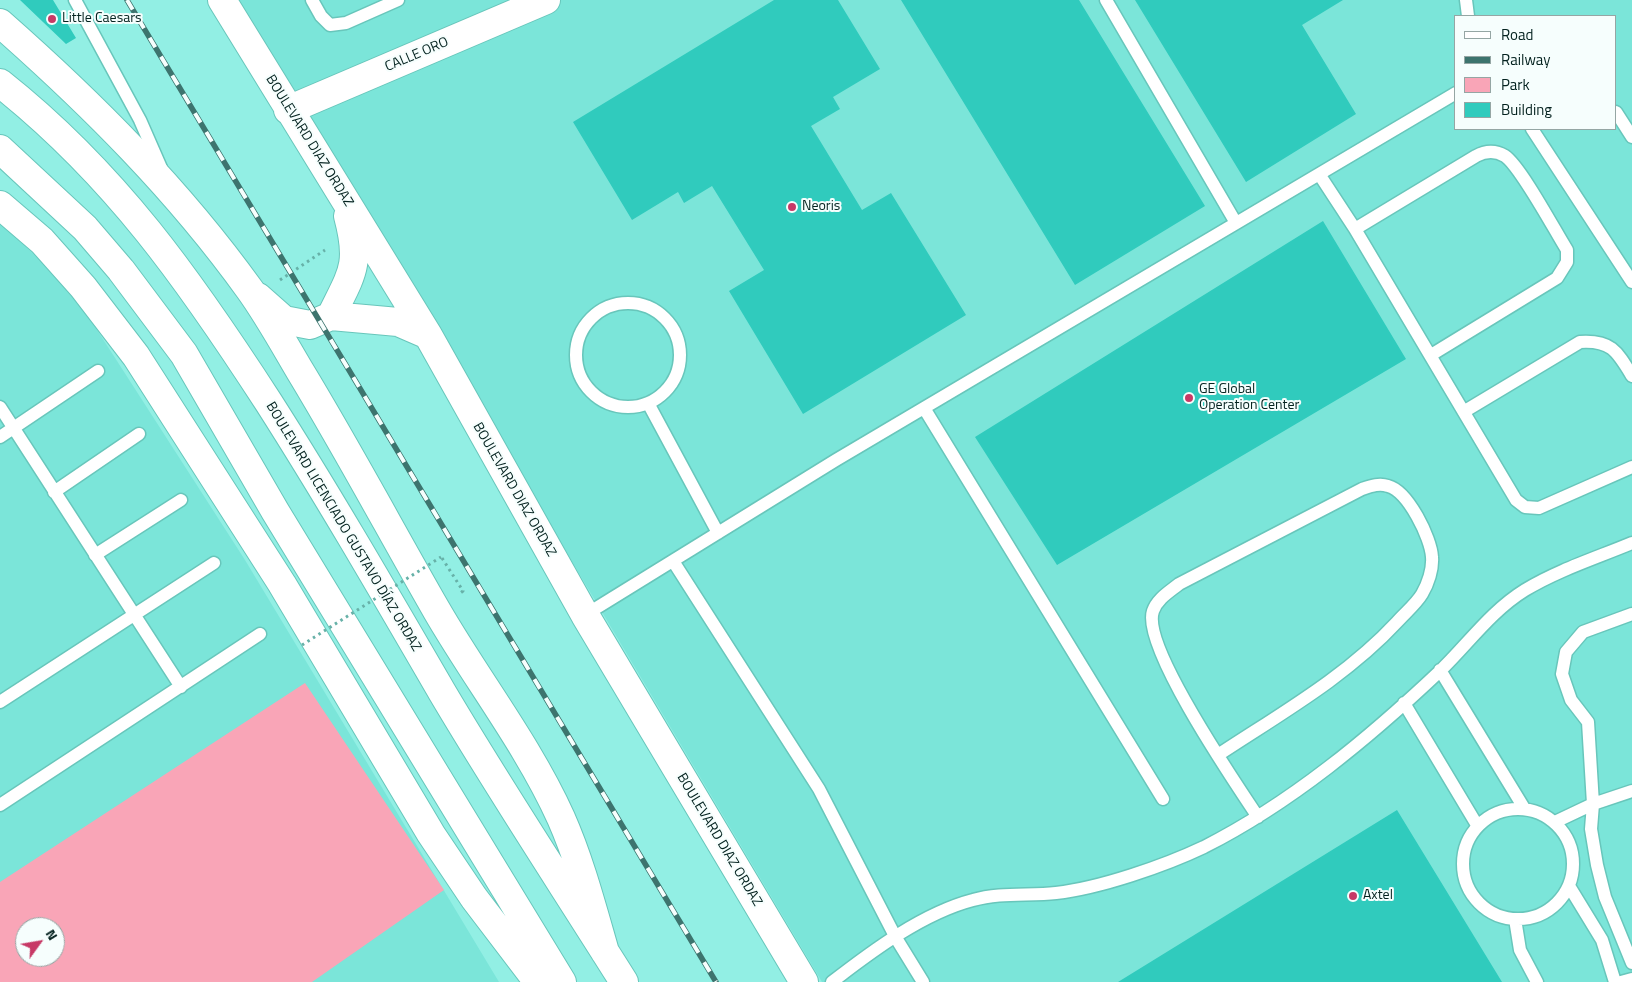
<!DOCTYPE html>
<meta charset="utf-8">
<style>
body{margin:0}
#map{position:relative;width:1632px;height:982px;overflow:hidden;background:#92efe4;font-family:"Titillium Web",sans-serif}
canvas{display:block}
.legend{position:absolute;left:1454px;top:15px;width:162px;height:115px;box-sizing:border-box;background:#f6fefd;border:1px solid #95a6a4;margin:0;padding:6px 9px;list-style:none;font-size:15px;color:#04221f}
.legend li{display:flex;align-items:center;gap:10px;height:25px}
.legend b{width:25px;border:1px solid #95a6a4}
.north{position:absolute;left:15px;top:917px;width:50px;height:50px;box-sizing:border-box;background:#f6fefd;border:1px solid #95a6a4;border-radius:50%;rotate:58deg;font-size:14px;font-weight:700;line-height:20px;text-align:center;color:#04221f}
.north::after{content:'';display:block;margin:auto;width:18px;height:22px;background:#c73966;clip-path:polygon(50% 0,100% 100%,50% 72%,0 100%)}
</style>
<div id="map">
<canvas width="1632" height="982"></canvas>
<ul class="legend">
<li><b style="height:6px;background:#fff"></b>Road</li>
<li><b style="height:6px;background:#3d746e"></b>Railway</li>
<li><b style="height:14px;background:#f9a5b7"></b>Park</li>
<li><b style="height:14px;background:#30cbbd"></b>Building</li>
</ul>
<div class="north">N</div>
</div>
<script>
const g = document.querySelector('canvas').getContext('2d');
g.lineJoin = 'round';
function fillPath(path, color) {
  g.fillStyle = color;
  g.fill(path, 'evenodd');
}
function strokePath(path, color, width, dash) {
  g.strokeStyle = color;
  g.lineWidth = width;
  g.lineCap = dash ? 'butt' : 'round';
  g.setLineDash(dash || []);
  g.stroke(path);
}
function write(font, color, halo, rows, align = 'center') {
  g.font = font + ' "Titillium Web",sans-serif';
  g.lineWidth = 4;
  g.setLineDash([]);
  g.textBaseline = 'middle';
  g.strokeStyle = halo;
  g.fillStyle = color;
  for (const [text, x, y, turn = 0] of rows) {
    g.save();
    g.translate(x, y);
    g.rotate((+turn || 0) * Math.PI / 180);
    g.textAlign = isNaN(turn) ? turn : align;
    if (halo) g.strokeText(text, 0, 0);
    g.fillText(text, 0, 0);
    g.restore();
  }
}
const built = new Path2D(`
 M238,0h1394v982h-810zM1456,16h160v113h-160z
 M0,222l72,69 173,269 254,422h-499zM25,927h30v30h-30z`);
const green = new Path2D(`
 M305,683l139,207 -132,92h-312v-100zM25,927h30v30h-30z`);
const building = new Path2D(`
 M20,0h33l23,38 -10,6z
 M774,0h64l42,69 -47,28 7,12 -29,17 51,84 29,-17 75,122 -163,99 -74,-123 35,-21 -52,-84 -28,17 -6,-11 -46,28 -59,-98z
 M901,0h178l126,206 -130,79z
 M1135,0h208l-41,25 54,89 -110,68z
 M1323,221l83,138 -349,206 -82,-128z
 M1397,810l105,172h-384z`);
const path = new Path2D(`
 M280,280l45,-30
 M442,558l21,33 -4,3`);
const service = new Path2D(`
 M75,0l65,120 21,48
 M312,0l9,16 9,9 16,-2 52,-23
 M1106,0l130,223
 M1466,0l2,16
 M1616,112l16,25
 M1532,129l100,153
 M1319,174l36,55 161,271 9,7 14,1 93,-41
 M1355,229l121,-73c9,-5 19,-6 29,0 16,11 50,75 62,94v12l-10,16 -126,77
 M576 355a52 52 0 1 1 104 0a52 52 0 1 1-104 0Z
 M648,403l70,130
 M0,407l181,280
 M924,408l239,391
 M1465,411l115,-69c31,-2 37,9 52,34
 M0,437l98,-66
 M54,492l85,-58
 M95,555l86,-55
 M673,561l146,228 77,149 27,44
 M1632,614l-49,18 -17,20 -4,22 9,26 17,22 5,82 -2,25 6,36 8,32 27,66
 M585,615l251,-155 620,-367
 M1440,670l84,138
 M0,702l214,-139
 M1404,703l73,122
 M1218,755c62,-41 128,-78 179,-133 8,-9 19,-18 25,-28 6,-10 11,-25 10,-37 -1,-19 -24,-66 -44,-71 -9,-3 -17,0 -26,3l-183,95c-10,8 -22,15 -26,27 -12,34 83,173 105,206
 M0,805l260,-171
 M1463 864a55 55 0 1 1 110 0a55 55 0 1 1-110 0Z
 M1555,822l38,-18 39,-13
 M1569,886l33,54 13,42
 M1515,919l5,31 17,32
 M832,982c40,-31 91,-69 141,-82 27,-8 56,-4 83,-7 44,-5 108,-27 148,-46 87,-44 165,-109 236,-176 28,-27 51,-60 85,-81 33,-20 71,-32 107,-47
 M1621,982l11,-3`);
const tertiary = new Path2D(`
 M222,0l206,335 157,280 219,367
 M288,110l258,-110
 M258,297l26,23 26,5 21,-9 45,4 22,2 30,13
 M331,316c21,-43 30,-51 17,-100`);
const primary = new Path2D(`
 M0,23c92,81 178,167 250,267 18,25 34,54 50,81 48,79 91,160 137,240 40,69 91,134 124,207 19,43 31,89 44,134
 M0,83c115,91 190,198 269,320 60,94 116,191 173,289 58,98 121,193 182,290
 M0,149l85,79 36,42 63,84 91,157 287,471
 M0,205l42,36 41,46 53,69 146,228 149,250 43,64 64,84`);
const rail = new Path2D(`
 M127,0l589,982`);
const pathBridge = new Path2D(`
 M302,645l139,-88`);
const markers = [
 [52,19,5,"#c73966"],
 [792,207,5,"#c73966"],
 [1189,398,5,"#c73966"],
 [1353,896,5,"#c73966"]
];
const poiNames = [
 ["Little Caesars",62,19],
 ["Neoris",802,207],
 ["GE Global",1199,390],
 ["Operation Center",1199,406],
 ["Axtel",1363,896]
];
const streetNames = [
 ["CALLE ORO",417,55,-23],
 ["BOULEVARD DIAZ ORDAZ",309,141,58],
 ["BOULEVARD DIAZ ORDAZ",514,490,60],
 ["BOULEVARD LICENCIADO GUSTAVO DÍAZ ORDAZ",343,527,59],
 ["BOULEVARD DIAZ ORDAZ",719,840,59]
];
fillPath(built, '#7be5d9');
fillPath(green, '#f9a5b7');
fillPath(building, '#30cbbd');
strokePath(service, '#68c6bb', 15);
strokePath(tertiary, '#68c6bb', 30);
strokePath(primary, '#68c6bb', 30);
strokePath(path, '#67b1a8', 3, [2.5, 4]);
strokePath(service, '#fff', 12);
strokePath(tertiary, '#fff', 28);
strokePath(primary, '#fff', 28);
strokePath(rail, '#3d746e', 5.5);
strokePath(rail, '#f6fefd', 4, [11]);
strokePath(pathBridge, '#67b1a8', 3, [2.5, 4]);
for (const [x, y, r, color] of markers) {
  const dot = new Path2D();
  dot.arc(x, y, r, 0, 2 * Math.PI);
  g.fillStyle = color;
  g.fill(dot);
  strokePath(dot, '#f6fefd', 2);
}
write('14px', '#04221f', '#f6fefd', poiNames, 'left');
write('14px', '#04221f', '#f6fefd', streetNames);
</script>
